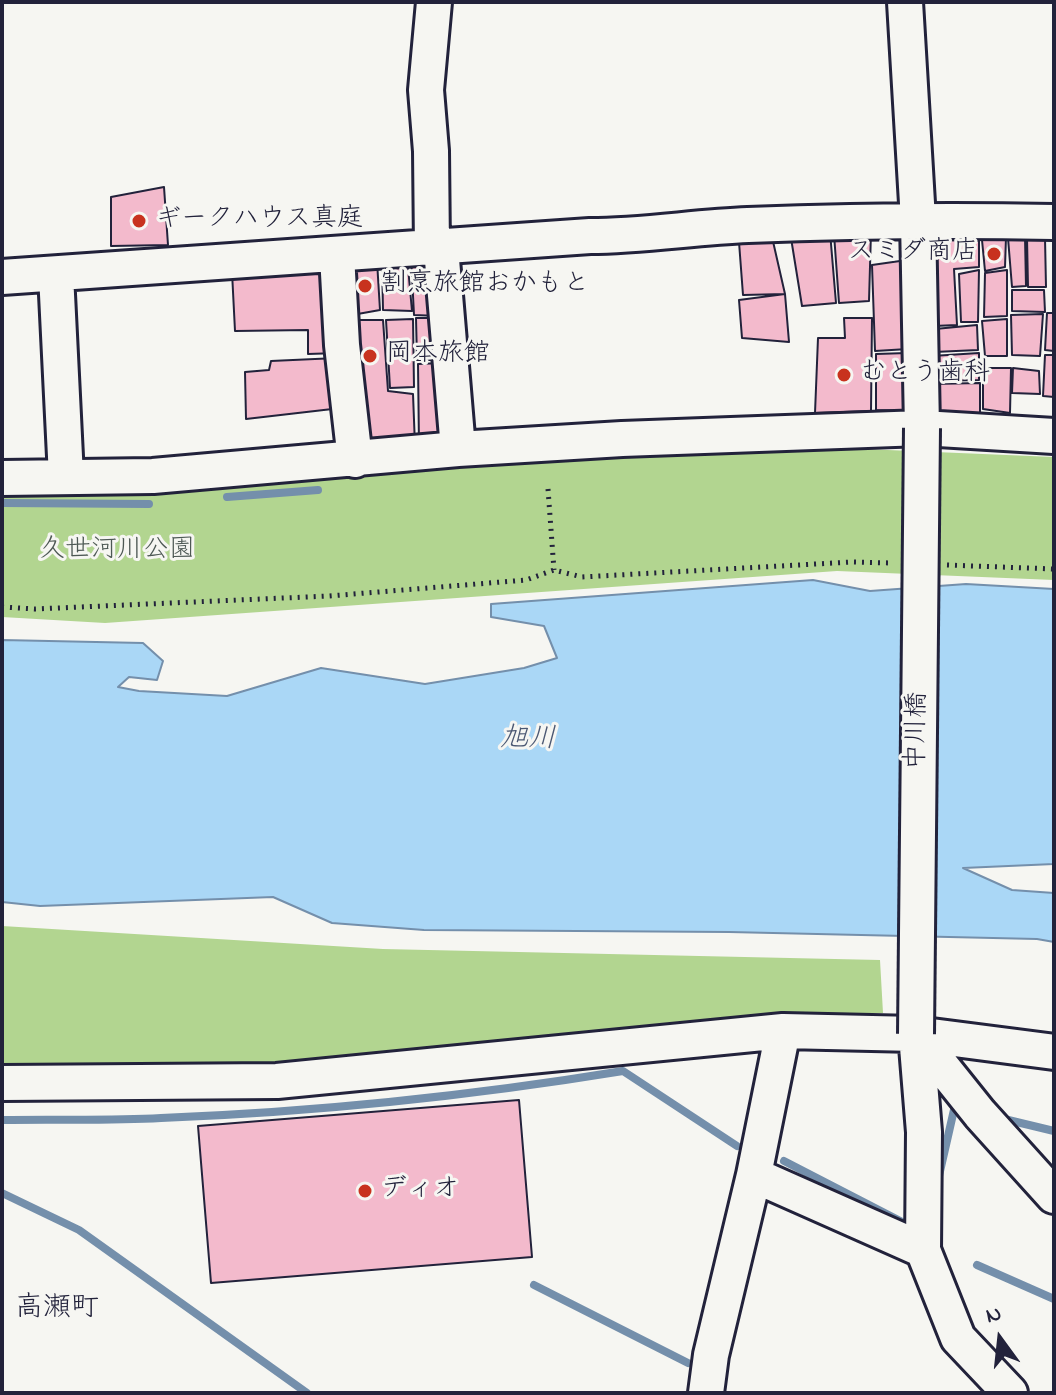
<!DOCTYPE html>
<meta charset="utf-8">
<style>
body{margin:0}
#map{position:relative;width:1056px;height:1395px;overflow:hidden;background:#f6f6f2;font-family:"Indie Flower",sans-serif}
canvas{display:block}
.frame{position:absolute;inset:0;border:4px solid #22223b;pointer-events:none}
.north{position:absolute;left:960px;top:1299px;width:80px;height:80px;-webkit-text-stroke:6px #f6f6f2;paint-order:stroke;rotate:345deg;font-size:22px;font-weight:700;line-height:32px;text-align:center;color:#22223b}
.north::after{content:'';display:block;margin:auto;width:28px;height:36px;background:#22223b;clip-path:polygon(50% 0,100% 100%,50% 72%,0 100%)}
</style>
<div id="map">
<canvas width="1056" height="1395"></canvas>
<div class="frame"></div>
<div class="north">N</div>
</div>
<script>
const g = document.querySelector('canvas').getContext('2d');
g.lineJoin = 'round';
function fillPath(path, color) {
  g.fillStyle = color;
  g.fill(path, 'evenodd');
}
function strokePath(path, color, width, dash) {
  g.strokeStyle = color;
  g.lineWidth = width;
  g.lineCap = dash ? 'butt' : 'round';
  g.setLineDash(dash || []);
  g.stroke(path);
}
function write(font, color, halo, rows, align = 'center') {
  g.font = font + ' "Indie Flower","Klee One",sans-serif';
  g.lineWidth = 6;
  g.setLineDash([]);
  g.textBaseline = 'middle';
  g.strokeStyle = halo;
  g.fillStyle = color;
  for (const [text, x, y, turn = 0] of rows) {
    g.save();
    g.translate(x, y);
    g.rotate((+turn || 0) * Math.PI / 180);
    g.textAlign = isNaN(turn) ? turn : align;
    if (halo) g.strokeText(text, 0, 0);
    g.fillText(text, 0, 0);
    g.restore();
  }
}
const green = new Path2D(`
 M864,449l190,8v123l-217,-9 -732,52 -103,-6v-132l437,-24z
 M2,926l381,23 497,11 3,53h-99l-559,55 -223,-4z`);
const water = new Path2D(`
 M813,580l57,11 96,-7 88,5v275l-91,4 49,22 42,3v49l-17,-3 -308,-7 -305,-2 -92,-7 -59,-26 -233,9 -38,-4v-262l141,3 20,18 -6,19 -28,-3 -11,10 21,4 88,5 94,-28 104,16 99,-16 33,-10 -13,-32 -53,-9v-13z`);
const stream = new Path2D(`
 M227,497l91,-7
 M2,503l147,1
 M1000,1118l54,13
 M2,1120c53,-1 106,1 159,-2 155,-6 309,-22 462,-47l114,75
 M784,1161l124,64
 M938,1180l18,-79
 M2,1193l77,37 228,163
 M977,1265l77,34
 M534,1285l154,78`);
const building = new Path2D(`
 M164,187l4,58 -57,1v-49z
 M830,232l6,71 -34,3 -11,-68z
 M871,232l-2,69 -30,2 -5,-69z
 M772,237l13,57 -42,1 -4,-53z
 M1006,237l-1,30 -20,4 -3,-31z
 M1025,237l1,49 -14,1 -4,-49z
 M1027,238h18l1,49h-18z
 M935,240l44,1v26l-25,2 3,56 -23,1z
 M436,254l3,62 -25,-1 -3,-58z
 M407,256l5,55 -29,-1 -1,-48z
 M907,260l1,89 -33,2 -3,-86z
 M377,261l3,49 -28,5 -3,-53z
 M330,267l8,86 -30,1v-24l-73,1 -3,-59z
 M979,270l-1,52h-17l-2,-48z
 M1007,270v46l-23,1 1,-44z
 M1012,290h32l1,22 -33,-1z
 M785,294l4,48 -47,-4 -3,-38z
 M1047,313h7v38l-9,-1z
 M1043,314l-3,42 -28,-1 -1,-40z
 M416,318h22l2,42h-23z
 M844,318h28l-1,93 -56,2 3,-75h27z
 M413,319l1,68 -24,1 -4,-68z
 M1007,319v37h-22l-3,-35z
 M352,320h31l5,71 25,3 2,52 -53,5z
 M977,325l1,25 -44,2 1,-23z
 M907,353l2,58 -33,-1v-56z
 M979,353v27l-46,1 -1,-25z
 M1045,355h9v42l-11,-1z
 M337,358l4,50 -95,11 -1,-47 24,-2 2,-9z
 M442,363l7,81 -30,2 -1,-82z
 M983,368h28l-1,45 -27,-4z
 M1013,368l26,3 1,23 -28,-1z
 M980,383v30l-47,1 -1,-30z
 M519,1100l13,157 -321,26 -13,-157z`);
const path = new Path2D(`
 M548,489l6,81
 M947,565l107,4
 M2,607l33,2 294,-13 197,-16 28,-10 28,7 270,-15 41,1`);
const minor = new Path2D(`
 M905,2l13,218 4,208
 M441,248l17,201
 M432,249l-1,-98 -5,-61 8,-88
 M337,255l5,90 13,115
 M56,274l10,203
 M2,277l588,-41c53,0 105,-9 158,-11 102,-4 204,-5 306,-3
 M2,478l151,-2 305,-27 164,-10 300,-11 132,8
 M916,1034l8,98 -1,118 35,88 52,55
 M916,1034l64,80 74,82
 M2,1083l275,-2 506,-50 133,3 138,18
 M754,1175l169,75
 M706,1393l5,-38 43,-180 29,-144`);
const minorBridge = new Path2D(`
 M916,1034l6,-606`);
const markers = [
 [139,221,8,"#c8321e"],
 [994,254,8,"#c8321e"],
 [365,286,8,"#c8321e"],
 [370,356,8,"#c8321e"],
 [844,375,8,"#c8321e"],
 [365,1191,8,"#c8321e"]
];
const poiNames = [
 ["ギークハウス真庭",155,221],
 ["スミダ商店",978,254,"right"],
 ["割烹旅館おかもと",381,286],
 ["岡本旅館",386,356],
 ["むとう歯科",860,375],
 ["ディオ",381,1191]
];
const parkNames = [
 ["久世河川公園",117,552]
];
const streetNames = [
 ["中川橋",919,731,-89]
];
const waterNames = [
 ["旭川",528,741,1]
];
const neighbourhoodNames = [
 ["高瀬町",57,1310]
];
fillPath(green, '#b2d590');
fillPath(water, '#aad7f6');
strokePath(water, '#748fab', 2);
strokePath(stream, '#748fab', 8);
fillPath(building, '#f3bacc');
strokePath(building, '#22223b', 2);
strokePath(minor, '#22223b', 40);
strokePath(path, '#22223b', 5, [2, 6]);
strokePath(minor, '#f6f6f2', 34);
strokePath(minorBridge, '#22223b', 40, []);
strokePath(minorBridge, '#f6f6f2', 34);
for (const [x, y, r, color] of markers) {
  const dot = new Path2D();
  dot.arc(x, y, r, 0, 2 * Math.PI);
  g.fillStyle = color;
  g.fill(dot);
  strokePath(dot, '#f6f6f2', 3);
}
write('26px', '#22223b', '#f6f6f2', poiNames, 'left');
write('26px', '#4d5854', '#f6f6f2', parkNames);
write('26px', '#22223b', '#f6f6f2', streetNames);
write('italic 28px', '#4b5873', '#f6f6f2', waterNames);
write('28px', '#22223b', '#f6f6f2', neighbourhoodNames);
</script>
